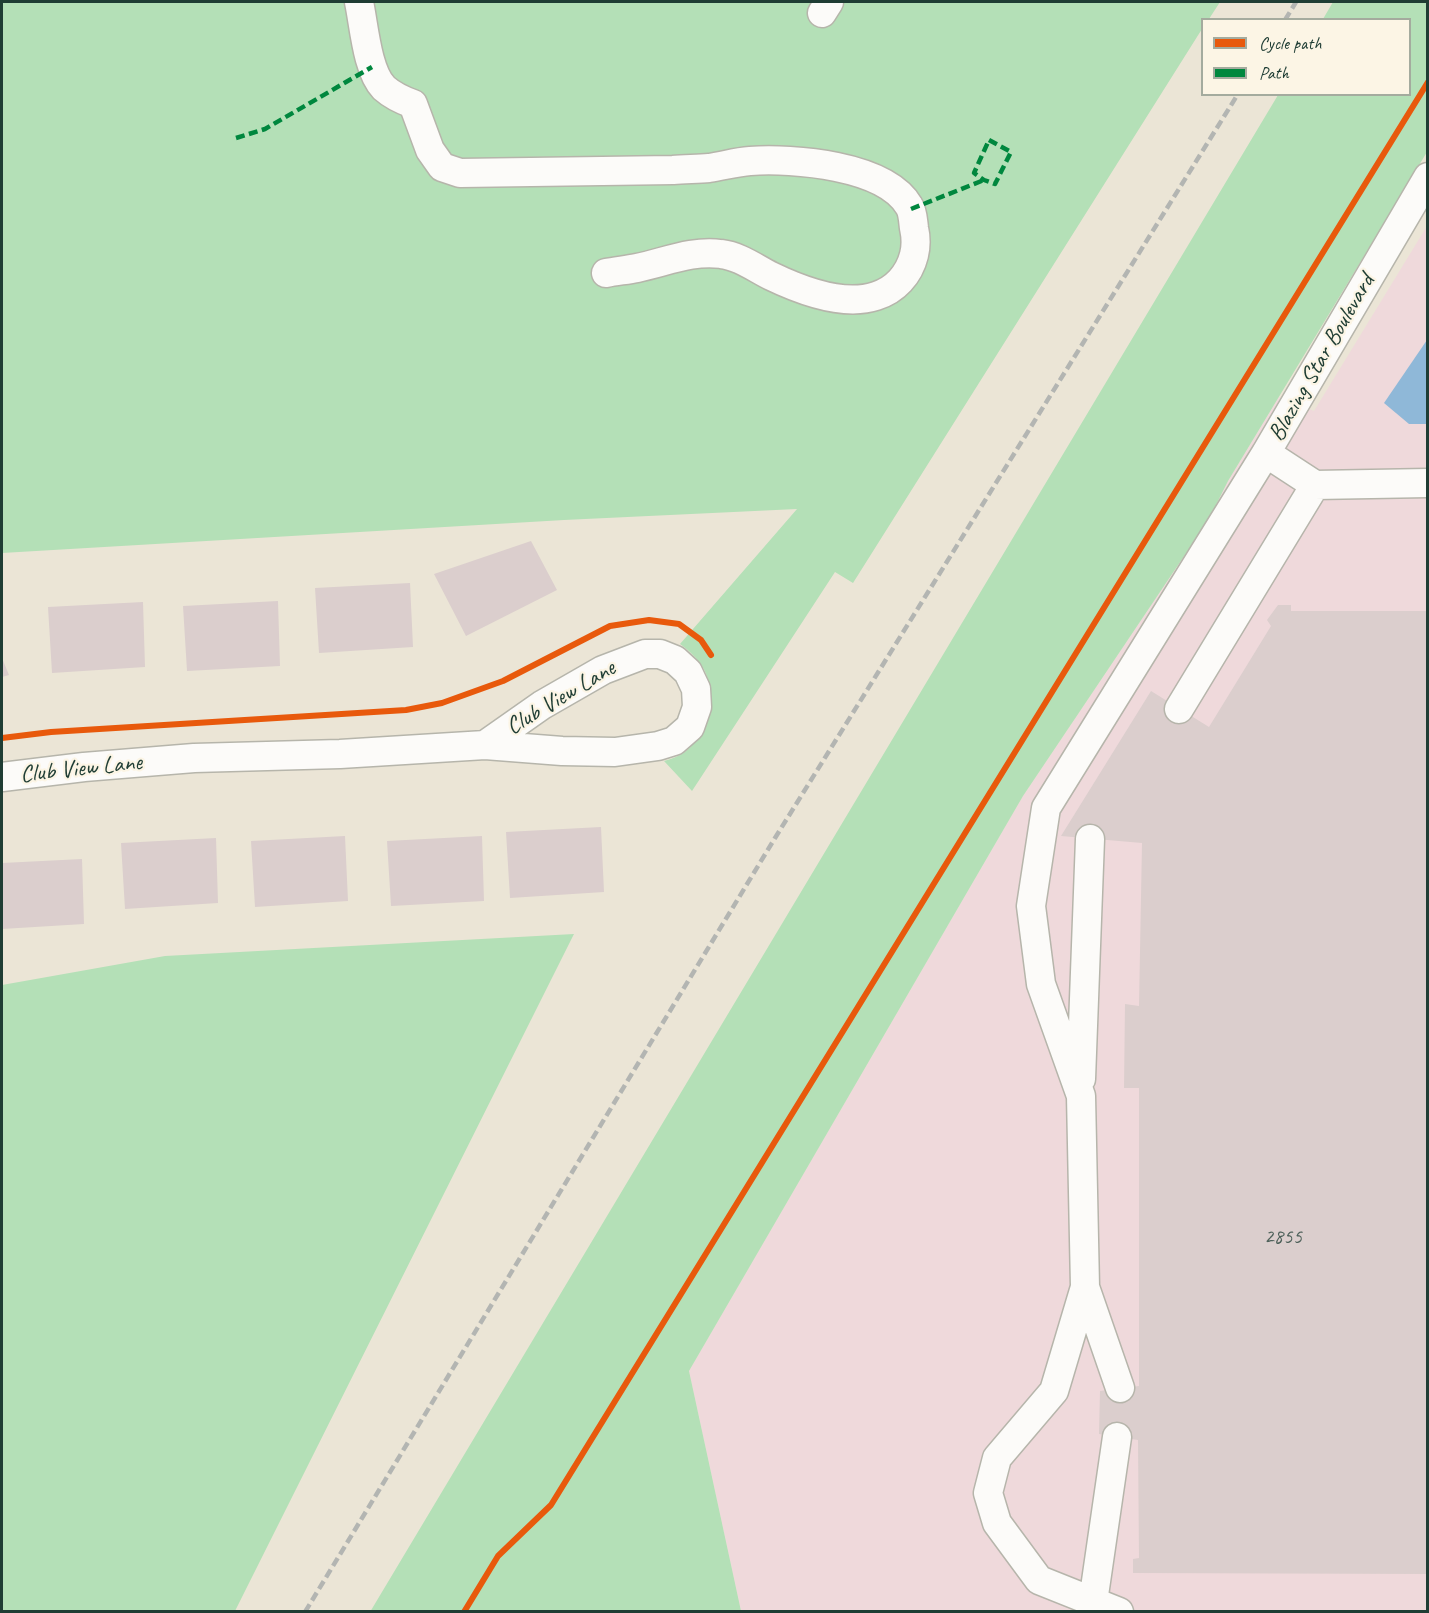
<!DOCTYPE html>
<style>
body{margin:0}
#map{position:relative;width:1429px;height:1613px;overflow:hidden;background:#ebe5d6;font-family:Caveat,sans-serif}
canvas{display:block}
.frame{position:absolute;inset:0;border:3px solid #1f3d34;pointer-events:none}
.legend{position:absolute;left:1201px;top:18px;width:210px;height:78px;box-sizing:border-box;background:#fcf5e5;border:2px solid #a4ab9e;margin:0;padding:8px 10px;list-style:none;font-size:18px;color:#1f3d34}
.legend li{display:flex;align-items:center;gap:12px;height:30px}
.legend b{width:30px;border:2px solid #a4ab9e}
</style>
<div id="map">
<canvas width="1429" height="1613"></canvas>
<div class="frame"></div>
<ul class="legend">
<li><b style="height:8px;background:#e8590c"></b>Cycle path</li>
<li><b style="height:8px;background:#00873e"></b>Path</li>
</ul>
</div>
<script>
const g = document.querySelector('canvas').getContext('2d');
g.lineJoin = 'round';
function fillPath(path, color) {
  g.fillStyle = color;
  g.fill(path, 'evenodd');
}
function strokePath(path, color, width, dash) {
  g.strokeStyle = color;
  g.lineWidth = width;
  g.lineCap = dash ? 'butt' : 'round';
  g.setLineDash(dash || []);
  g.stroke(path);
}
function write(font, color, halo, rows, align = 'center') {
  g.font = font + ' Caveat,sans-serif';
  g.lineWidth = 4.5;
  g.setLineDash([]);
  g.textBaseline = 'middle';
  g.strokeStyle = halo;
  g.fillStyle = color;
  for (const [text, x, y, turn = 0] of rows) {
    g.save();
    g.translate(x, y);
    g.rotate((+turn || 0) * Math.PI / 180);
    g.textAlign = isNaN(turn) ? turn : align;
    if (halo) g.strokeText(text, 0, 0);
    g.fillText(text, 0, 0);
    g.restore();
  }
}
const built = new Path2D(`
 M1427,226v1385h-686l-52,-240 334,-575 186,-277 19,-38 51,-84 35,14z`);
const green = new Path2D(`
 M2,2h1218l-11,17 -7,1v9l-349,554 -18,-11 -143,219 -28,-30c34,-9 35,-26 40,-56 1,-8 5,-17 4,-24 -2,-15 -17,-29 -28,-37l117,-135 -233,11 -562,33z
 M1333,2h94v150l-199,329 -19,38 -186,277 -334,575 52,240 -371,1 908,-1517 132,-1v-74l-87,-1z
 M574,934l-339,677h-233v-626l163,-29z`);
const water = new Path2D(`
 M1427,340v84h-18l-25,-21z`);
const building = new Path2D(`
 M531,541l26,49 -91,46 -32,-62z
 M410,583l3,64 -94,6 -4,-65z
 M278,601l2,65 -93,5 -4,-65z
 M143,602l2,65 -93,6 -4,-66z
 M1278,605h13v6h137v963l-295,-1v-14l6,-1 -1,-118 -39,-6 1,-43 39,-5v-298h-15l1,-84 14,2 3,-163 -81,-7 90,-145 58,36 62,-101 -4,-6z
 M2,658l7,17 -7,2z
 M601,827l3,65 -94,6 -4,-66z
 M345,836l3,65 -93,6 -4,-66z
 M482,836l2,65 -93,5 -4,-65z
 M216,838l2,65 -93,6 -4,-66z
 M82,859l2,65 -82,5v-66z`);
const minor = new Path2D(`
 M359,2c5,23 8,69 25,86 9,8 18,12 29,16l17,46 12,17 18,6c71,-1 142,-2 213,-3 12,-1 25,-1 36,-2 14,-2 27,-6 41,-7 43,-3 135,4 159,45 4,6 4,15 5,22 2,9 2,19 0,27 -5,20 -19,35 -38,41 -33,11 -76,-6 -105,-20 -16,-8 -32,-20 -50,-22 -29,-4 -55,8 -84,14 -10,2 -21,3 -31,5
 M822,13l7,-11
 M1266,453l49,32 113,-2
 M1179,709l136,-224
 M2,777l82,-10 110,-9 146,-4 145,-9 77,6 53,1 43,-6 16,-5 16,-14 7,-20 -1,-18 -8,-17 -13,-12 -15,-6h-15l-42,16 -61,35 -57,40
 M1081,1079l9,-240
 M1085,1287l35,101
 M1093,1602l24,-165
 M1119,1612l-80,-32 -42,-57 -9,-30 9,-35 57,-67 31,-104 -4,-191 -40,-112 -10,-78 15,-98 220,-355 162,-276`);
const rail = new Path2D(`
 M1285,20l11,-18
 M305,1612l470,-774 463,-744`);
const quiet = new Path2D(`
 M236,138l29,-9 107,-62
 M989,140l22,12 -16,32 -11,-4 -10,-7z
 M911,209l73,-29`);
const cycleway = new Path2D(`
 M2,738l49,-6 355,-22 36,-7 61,-22 107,-55 39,-6 30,4 22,16 10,15
 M464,1612l34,-56 53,-51 877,-1423`);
const numberNames = [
 ["2855",1283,1237]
];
const streetNames = [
 ["Blazing Star Boulevard",1322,358,-60],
 ["Club View Lane",561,698,-31],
 ["Club View Lane",81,769,-6]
];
fillPath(built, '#efd9db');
fillPath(green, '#b4e0b7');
fillPath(water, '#8fb8d8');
fillPath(building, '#dbcecd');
strokePath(minor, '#b6b5ab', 31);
strokePath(minor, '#fcfbf9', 28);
strokePath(rail, '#b3b5b2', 4.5, [9, 4.5]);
strokePath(quiet, '#00873e', 4.5, [9, 4.5]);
strokePath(cycleway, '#e8590c', 6);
write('21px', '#4e615a', null, numberNames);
write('24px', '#1f3d34', '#fcf5e5', streetNames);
</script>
